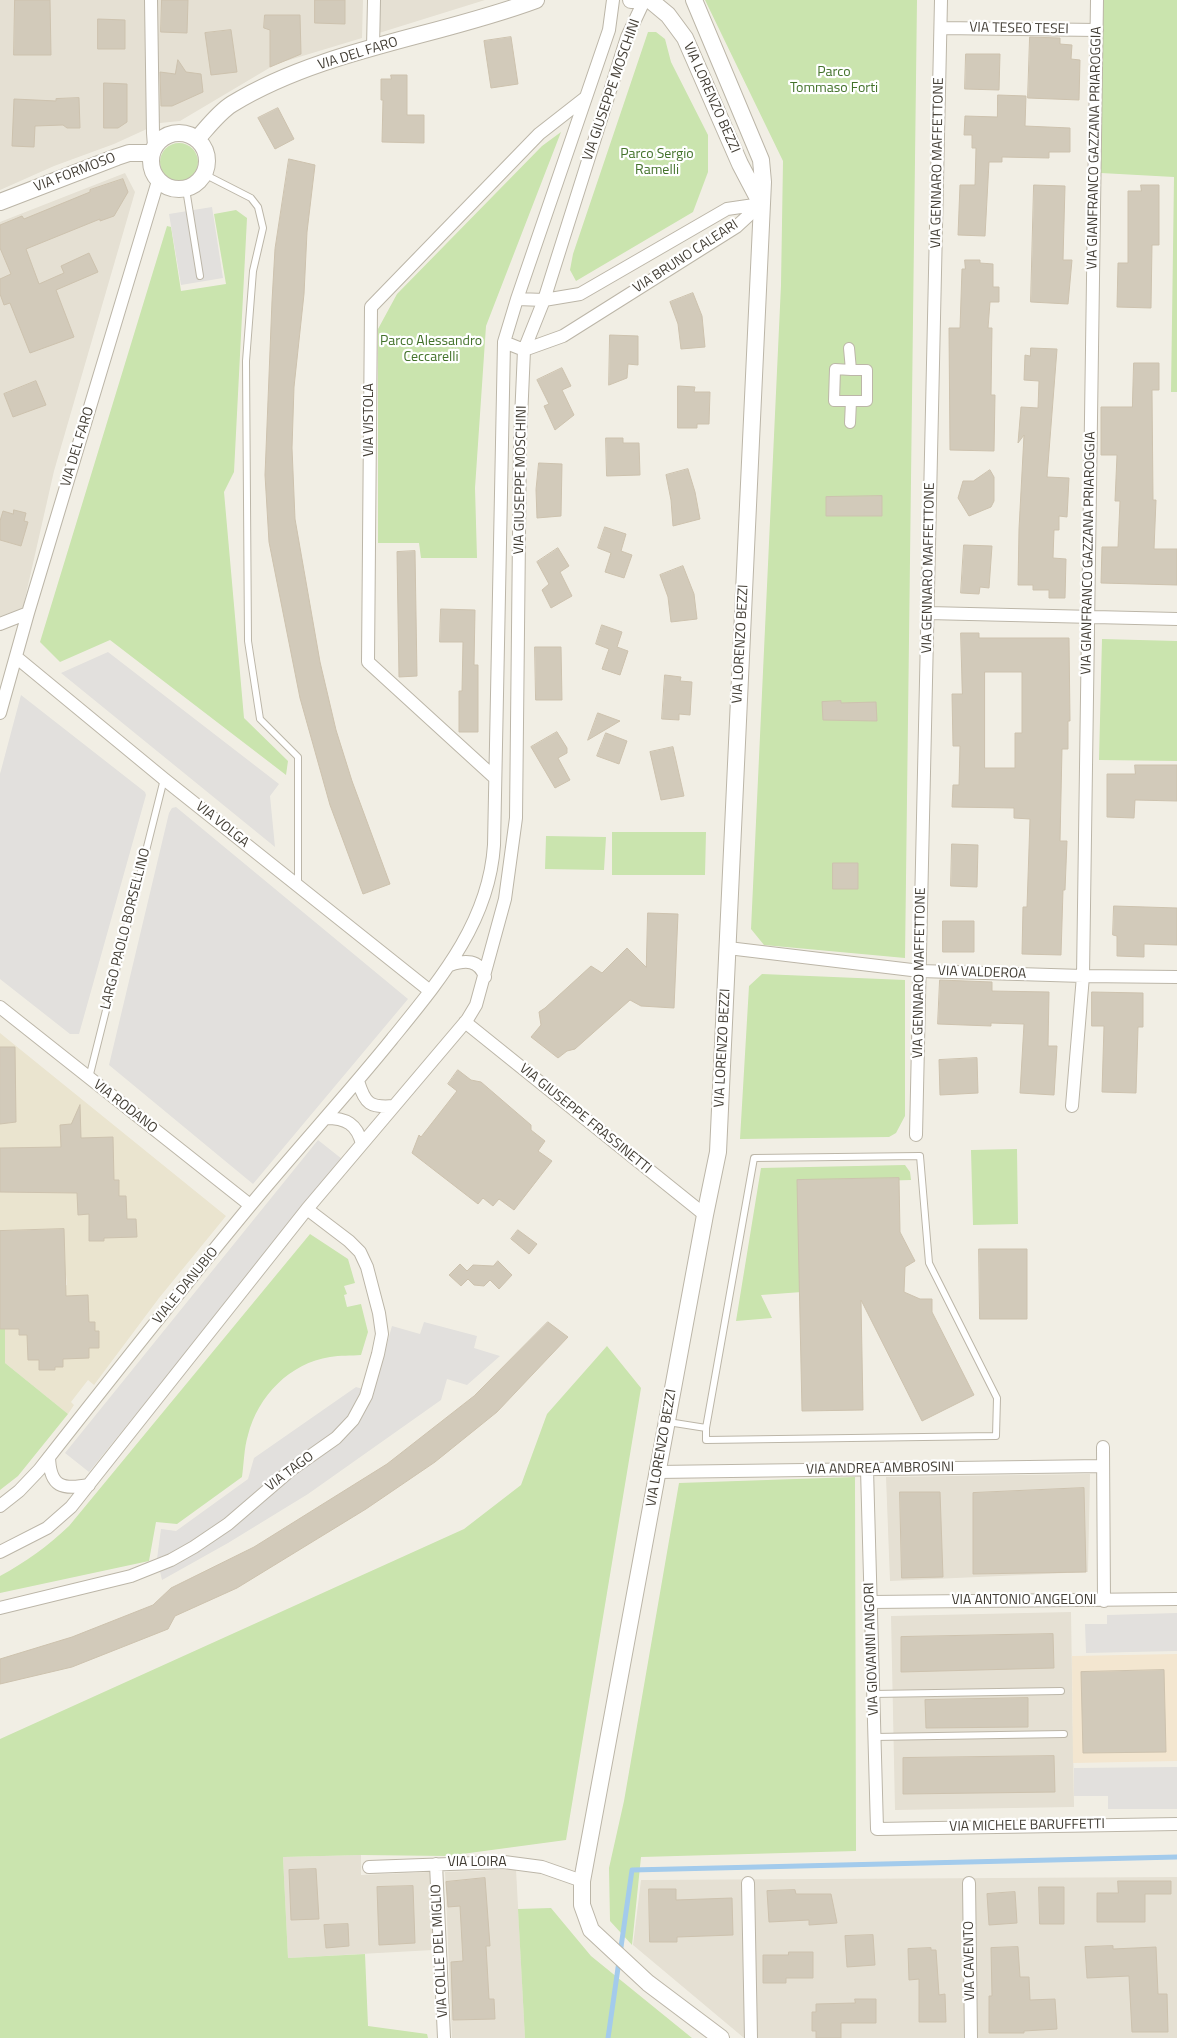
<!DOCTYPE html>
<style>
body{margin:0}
canvas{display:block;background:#f1eee4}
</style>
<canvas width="1177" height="2038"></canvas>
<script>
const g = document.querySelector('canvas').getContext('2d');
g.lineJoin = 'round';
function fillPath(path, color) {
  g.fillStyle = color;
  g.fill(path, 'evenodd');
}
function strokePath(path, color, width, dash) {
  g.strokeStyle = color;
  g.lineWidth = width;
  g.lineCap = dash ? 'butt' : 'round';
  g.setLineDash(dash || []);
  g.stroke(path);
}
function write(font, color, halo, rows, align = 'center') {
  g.font = font + ' "Titillium Web",sans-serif';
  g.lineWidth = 4.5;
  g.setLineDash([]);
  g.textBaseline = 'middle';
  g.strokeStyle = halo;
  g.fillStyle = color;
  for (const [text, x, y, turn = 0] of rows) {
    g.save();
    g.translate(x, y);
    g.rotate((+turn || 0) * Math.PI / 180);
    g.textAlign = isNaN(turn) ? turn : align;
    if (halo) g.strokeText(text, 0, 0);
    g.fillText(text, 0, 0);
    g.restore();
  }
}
const residential = new Path2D(`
 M0,0h363l-1,38 -86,26 -96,57 -20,2 -46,21 -60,22 -54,24z
 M379,0h106l-106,33z
 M125,173l10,19 -81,279 -33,145 -21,7v-401z
 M1090,1474l-2,98 -198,9 -4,-104z
 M1071,1612l3,195 -179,3 -4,-194z
 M361,1855v20l69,-3 3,78 -145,8 -5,-101z
 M516,1869l9,169h-73l-7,-166z
 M1177,1877v161h-433l-111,-93 8,-65z`);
const commercial = new Path2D(`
 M1177,1654v107l-104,2 -1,-107z`);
const education = new Path2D(`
 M0,1033l226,183 -67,82 -65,87 -6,-5 -17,22 3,3 -6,9 -63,-51 -5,-63 50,-14 17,-1 -1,-10 -66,2z`);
const green = new Path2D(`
 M705,0h212l-12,958 -141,-13 -13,-16 30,-644 2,-124z
 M1103,0h74v392h-6l3,-215 -73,-4z
 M648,32h8l9,7 6,23 37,73v37l-15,40 -117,69 -6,-11 3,-16z
 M561,132l-75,194 -11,162 2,70h-56l-2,-15h-41v-214l19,-35 145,-148z
 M160 162a19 19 0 1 1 38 0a19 19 0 1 1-38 0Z
 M236,210l11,8 -13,254 -10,20 20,226 44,43 -2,14 -176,-135 -50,22 -20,-20 127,-416 4,1 10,64 45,-7 -12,-70z
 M1102,639l75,2v120l-78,-1z
 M612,832h94l-1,43h-93z
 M546,836l60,1 -2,33 -59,-1z
 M762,974l143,6v136l-9,17 -7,4 -149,2 9,-153z
 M1017,1149l1,75 -45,1 -2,-75z
 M905,1165l5,7 1,8 -109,3v109l-41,3 11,23 -36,3 25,-153z
 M310,1234l38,25 7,24 -11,3 3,8 -3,1 3,12 14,-3 7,28 -7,23c-10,1 -21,0 -31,2 -40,6 -72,39 -82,78 -4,13 -4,28 -6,42l-65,47 -21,-2 -7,39 -149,32v-17c26,-14 48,-30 69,-50z
 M0,1329h5v34l63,51 -50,62 -18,14z
 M607,1346l34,42 -75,452 -119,16 -86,-1 -78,2 5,101 77,-4 3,72 59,8 1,4h-428v-299l464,-210 57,-44 26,-71z
 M855,1477l1,374 -215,6 -9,88 -22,-24 -1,-53 15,-67 55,-318z
 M551,1908l40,48 101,82h-167l-7,-129z`);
const parking = new Path2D(`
 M212,207l11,71 -42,7 -12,-71z
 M108,652l171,132 -9,12 5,51 -214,-174z
 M21,695l124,97 1,3 -67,239h-9l-70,-55v-205z
 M176,807l232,192 -155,185 -144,-119 60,-252 3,-5z
 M318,1140l24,19 -253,313 -24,-19z
 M424,1322l53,14 -3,12 26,8 -33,29 -20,-6 -6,21 -133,94 -80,49 -66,37 -5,-21 4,-30 15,2 72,-52 6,-21 102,-71 17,5 19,-66 28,8z
 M1177,1613v38l-91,2 -1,-29h22v-9z
 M1177,1767v42h-69v-13h-34v-28z`);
const stream = new Path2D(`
 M608,2038l24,-168 545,-13`);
const building = new Path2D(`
 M15,0h35l1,55h-37z
 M162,0h26l-1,33 -26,-1z
 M315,0h30v24l-30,-1z
 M265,15h35l1,39 -31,13v-37l-6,-2z
 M98,19l27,1v29h-27z
 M231,30l6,42 -26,3 -6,-42z
 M511,37l7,47 -27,4 -7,-47z
 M1030,37l30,1v6l12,1 -1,14 9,1 -1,40 -51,-2z
 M966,54h34l-1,36 -34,-1z
 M178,60l8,12 15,2 2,18 -31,14h-11l-1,-34 15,2z
 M391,75h16v40h17v28l-42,-1 1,-42h-2v-21h10z
 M104,83l23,1v38l-9,6h-14z
 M998,95l28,1 -1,30 45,2v24h-21v6l-47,-1v5h-13l-4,74 -27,-1 2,-50h15l1,-37h-4v-13h-8l1,-19 32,1z
 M79,98l1,30h-13l-4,-3 -28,1 -1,21 -22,-1 2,-47 42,2v-2z
 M278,108l16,31 -19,10 -17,-31z
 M289,159l26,6 -8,67 -3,62 -10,93 -2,61 3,71 25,143 16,68 16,51 38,103 -27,10 -33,-89 -30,-107 -31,-156 -4,-67 7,-174 3,-52z
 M123,179l5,13 -14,24 -14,5v-2l-74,30 13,35 25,-11 -3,-7 28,-13 9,19 -42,18 18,47 -44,16 -20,-50 -6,2 -4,-11v-15l11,-5 -11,-26v-23l22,-9 2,3 66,-27v-2z
 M1034,185l31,1 -2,74h9l-4,44 -37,-2z
 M1141,185h18v60h-7l-1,63 -34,-1 1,-44h10v-72h13z
 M965,260h15v3l13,1v23h6v15h-9l-2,26h4l-1,67h4l-1,56 -44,-1 -1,-122h11l2,-59h3z
 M693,293l9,23 3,31 -24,2 -3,-25 -8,-22z
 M610,335l28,1v29l-10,-1 -1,14 -18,7z
 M1031,348l26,1 -10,128 22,1 -2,39 -8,-1v14h-5l-1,28 13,1 -1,39h-16v-8h-16v-5h-15l1,-56 5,-94 -6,8 3,-36 17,1 1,-27 -15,-1 1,-25 5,1z
 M1134,363h25v27h-7l1,110h3l-2,49h23v36l-76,-2 1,-36h16l2,-46h-5l2,-46h-16v-48h31z
 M562,368l9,18 -9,4 12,25 -19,15 -11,-24 5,-2 -12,-24z
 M36,381l10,24 -33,12 -9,-23z
 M678,386l17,1 -1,5h16l-1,32h-12v4h-19z
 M606,438h17v5h16l1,32 -33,1z
 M539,463l23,1 -1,52 -24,2 -1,-28z
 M688,469l7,23 5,27 -27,7 -2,-26 -5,-25z
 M990,470l4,7v24l-3,6 -22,9 -11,-18 5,-17h10z
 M882,496v20h-56v-19z
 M14,510l12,3 -2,8 4,1 -7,24 -21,-6v-19l3,-10 10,3z
 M605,527l21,7 -5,17 11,4 -8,23 -19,-6 6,-19 -13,-5z
 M964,545l28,1 -3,42 -9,-1 -1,7 -18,-1z
 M558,548l11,18 -9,6 12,24 -21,12 -9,-18 7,-6 -12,-22z
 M415,551l2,125 -18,1 -2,-125z
 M683,566l11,28 3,25 -26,3 -3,-25 -8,-22z
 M441,609l34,1 -1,55h4v67h-19v-41h3l1,-49h-23z
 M602,625l20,7 -5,15 11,4 -8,24 -18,-6 7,-20 -13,-5z
 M961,633h18v5h90l1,83h-2v28h-6l-2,92h7l-2,49h-2l-2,65 -39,-1 1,-47h4l3,-88 -16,-1v-10l-62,-1 1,-22h6l1,-39h-7l-1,-52h10zM985,672h37v61h-7v35h-30z
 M535,647h26l1,53h-26z
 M665,675l16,2 -1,4 12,1 -2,33 -11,-1v6l-17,-1z
 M841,701v2l35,-1 1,19 -54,-1 -1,-18z
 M598,713l22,8 -32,19z
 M557,732l10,16v5l-9,5 12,22 -15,8 -24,-41z
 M606,733l21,8 -8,23 -22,-8z
 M673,747l11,49 -23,4 -11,-48z
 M1135,765h42v36l-42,-1 -1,18 -27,-1v-43h28z
 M952,844l26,1 -1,42 -26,-1z
 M833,863h25v26h-25z
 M1114,906l63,2v37l-33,-1v13l-27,-1v-20l-4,-1z
 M648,913l30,1 -4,94 -33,-2 -11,-6 -55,49 -8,2 -9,7 -27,-21 10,-12 -2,-13 6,-4 46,-42 11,7 25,-25 19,19z
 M943,921h31v31h-31z
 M940,980l52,2v9l57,1 -1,54h9l-3,49 -34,-2 4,-69 -33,-1v3l-53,-2z
 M1092,992l51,1v34h-5l-2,66 -34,-1 2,-66h-12z
 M0,1047h15l1,75 -16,2z
 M977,1058l1,35 -38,2 -1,-35z
 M458,1070l13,10 10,2 50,43v5l14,11 -7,10 14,10 -38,49 -15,-11 -6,7 -10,-8 -5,6 -66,-51 7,-18 2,2 36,-46 -9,-7z
 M80,1105l1,33 32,-1 1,43h5v16h7l1,23h9l1,18 -33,1v3h-15v-27l-11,1 -1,-22 -77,-1v-44l61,-1 -1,-22 11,-1z
 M899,1178l1,54 15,29 -10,6 -1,25 16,7h12v13l42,83 -52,26 -61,-121 2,110 -61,1 -5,-231z
 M64,1229l2,67 22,-1 1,27h6v9h4v17h-10v10l-26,1v8h-8v3h-16v-10h-11l-1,-25h-8v-6h-19v-98z
 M518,1230l19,14 -8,10 -18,-15z
 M979,1249h48v70h-47z
 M498,1261l14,14 -13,14 -9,-9 -6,6 -10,-1 -6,-6 -7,7 -12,-11 11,-11 7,7 6,-6 20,1z
 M548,1322l20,15 -71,75 -62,50 -69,47 -129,79 -62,28 -7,13 -96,38 -72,17v-25l72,-22 81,-32 18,-17 83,-41 133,-83 87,-68z
 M1084,1488l2,84 -113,2v-81z
 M900,1492h40l3,85 -41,1z
 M1053,1634l1,34 -153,4v-35z
 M1164,1670l2,82 -83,1 -2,-81z
 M1028,1698v29l-102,1 -1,-28z
 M1054,1756l1,36 -152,2v-36z
 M316,1869l3,50 -28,1 -2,-50z
 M485,1878l5,68h-4l3,53h5l1,20 -42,1 -2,-58 12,-1 -3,-55 -12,1 -2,-25z
 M1118,1881h53v13h-26v28h-48v-29h21z
 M413,1886l2,57 -36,2 -2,-58z
 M1039,1887h25v37h-24z
 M649,1889h27v11l56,-2 1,37 -56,2v5h-27z
 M795,1890l1,4h35l6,29 -28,2v-5l-40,2 -2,-31z
 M1015,1892l2,31 -28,2 -2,-31z
 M348,1924l1,22 -23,2 -2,-23z
 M873,1935l2,30 -28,2 -2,-31z
 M1113,1946v3l43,-2 2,47h9l1,38h-36l-3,-56 -42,2 -2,-31z
 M1018,1947l2,30h9l1,23 25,-1 2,30 -33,2v2h-35v-37h3l-1,-48z
 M931,1948v2h5l3,45 6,-1 1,28h-27v-43l-10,1 -1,-31z
 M789,1952h24v26h-27v5h-23v-28h25z
 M855,1999h21v24h-35v15h-25v-7h-4v-19h4v-8l39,-1z`);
const service = new Path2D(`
 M204,174l47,24 7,9 5,21 -10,43 -7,90 2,280 12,78 38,38v128
 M186,189l14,87
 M89,1078l75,-299
 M668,1422l38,6v12l290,-4 1,-38 -68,-135 -9,-107 -166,2 -48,270
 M873,1694l188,-3
 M874,1737l190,-3`);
const pedestrian = new Path2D(`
 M849,348l2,22 -16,-1 -1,32h33v-31h-16
 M850,423l1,-22`);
const minor = new Path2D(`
 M151,0l2,133 1,13
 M941,28l156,2
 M373,48l1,-48
 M517,299l27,1 36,-6 147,-85 34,-5
 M504,342l20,8 39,-14 173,-109 25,-23
 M928,613l249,6
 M0,624l28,-11
 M16,657l148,122 266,212
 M0,713l28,-100 130,-432
 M495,778l-127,-116 3,-355 168,-173 46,-36
 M728,948l192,23 163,5 94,1
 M450,965c15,-5 29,-6 35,12
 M0,1007l250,198
 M465,1022l240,193
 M358,1081c7,23 12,27 36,25
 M1072,1106l11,-130 14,-976
 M326,1118c20,0 31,6 36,26
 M916,1135l25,-1135
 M1103,1447l1,154
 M49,1457c1,30 13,33 40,28
 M867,1469l10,360 300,-5
 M657,1472l446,-6
 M0,1506l19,-15 20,-21c69,-88 139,-177 210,-263 47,-57 97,-111 143,-168 47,-58 97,-116 102,-194l10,-503 13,-43 92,-269 4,-30
 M0,1552l47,-24 24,-21 236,-298 160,-189 9,-15 29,-106 11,-81 4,-376 4,-92 20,-50 83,-263 17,-36
 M871,1602l306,-3
 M0,1608l131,-32 40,-16 23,-13 34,-23 64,-55 44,-31 17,-18 13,-24 12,-42 4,-20 -3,-21 -12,-46 -7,-15 -11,-11 -42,-32
 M436,1864l8,174
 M369,1867l135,-5 38,5 40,14
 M748,1883l3,155
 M969,1883l2,155`);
const tertiary = new Path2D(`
 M631,0h17
 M650,0l18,15 17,23 55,126 21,40
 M694,0l67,160 2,22 -45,970 -13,63 -123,666v24l9,25 57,53 73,55
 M151 161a28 28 0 1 1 56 0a28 28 0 1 1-56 0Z
 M197,139c10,-11 22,-27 35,-35 90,-55 205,-67 304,-104
 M0,202l117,-45 12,-4h22`);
const streetNames = [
 ["VIA TESEO TESEI",1019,29,1],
 ["VIA DEL FARO",358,54,-17],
 ["VIA GIUSEPPE MOSCHINI",612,90,-71],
 ["VIA LORENZO BEZZI",711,98,66],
 ["VIA GIANFRANCO GAZZANA PRIAROGGIA",1095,148,-89],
 ["VIA GENNARO MAFFETTONE",938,163,-89],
 ["VIA FORMOSO",75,173,-21],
 ["VIA BRUNO CALEARI",686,257,-33],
 ["VIA VISTOLA",370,420,-90],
 ["VIA DEL FARO",78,447,-73],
 ["VIA GIUSEPPE MOSCHINI",521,480,-89],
 ["VIA GIANFRANCO GAZZANA PRIAROGGIA",1089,553,-89],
 ["VIA GENNARO MAFFETTONE",929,568,-89],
 ["VIA LORENZO BEZZI",741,644,-87],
 ["VIA VOLGA",222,825,39],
 ["LARGO PAOLO BORSELLINO",126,929,-76],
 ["VIA GENNARO MAFFETTONE",920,973,-89],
 ["VIA VALDEROA",982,973,2],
 ["VIA LORENZO BEZZI",723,1048,-87],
 ["VIA RODANO",125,1107,38],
 ["VIA GIUSEPPE FRASSINETTI",585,1119,39],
 ["VIALE DANUBIO",186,1286,-51],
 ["VIA LORENZO BEZZI",662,1448,-80],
 ["VIA ANDREA AMBROSINI",880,1469,-1],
 ["VIA TAGO",290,1472,-37],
 ["VIA ANTONIO ANGELONI",1024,1601],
 ["VIA GIOVANNI ANGORI",872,1649,-92],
 ["VIA MICHELE BARUFFETTI",1027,1826,-1],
 ["VIA LOIRA",477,1863],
 ["VIA COLLE DEL MIGLIO",440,1951,-93],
 ["VIA CAVENTO",970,1961,-91]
];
const parkNames = [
 ["Parco",834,73],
 ["Tommaso Forti",834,89],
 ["Parco Sergio",657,155],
 ["Ramelli",657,171],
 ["Parco Alessandro",431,342],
 ["Ceccarelli",431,358]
];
fillPath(residential, '#e5e0d3');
fillPath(commercial, '#f3e6d0');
fillPath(education, '#eae4cf');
fillPath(green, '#cae4ae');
fillPath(parking, '#e2e0dd');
strokePath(stream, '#a3cbec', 5);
fillPath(building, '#d2caba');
strokePath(building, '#cdc2ae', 1);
strokePath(service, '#bcb6a8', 8);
strokePath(pedestrian, '#bcb6a8', 12);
strokePath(minor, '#bcb6a8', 14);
strokePath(tertiary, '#bcb6a8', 18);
strokePath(service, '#fff', 6);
strokePath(pedestrian, '#fff', 10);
strokePath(minor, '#fff', 12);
strokePath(tertiary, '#fff', 16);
write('14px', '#433e35', '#fff', streetNames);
write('14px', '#43722b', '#fff', parkNames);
</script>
